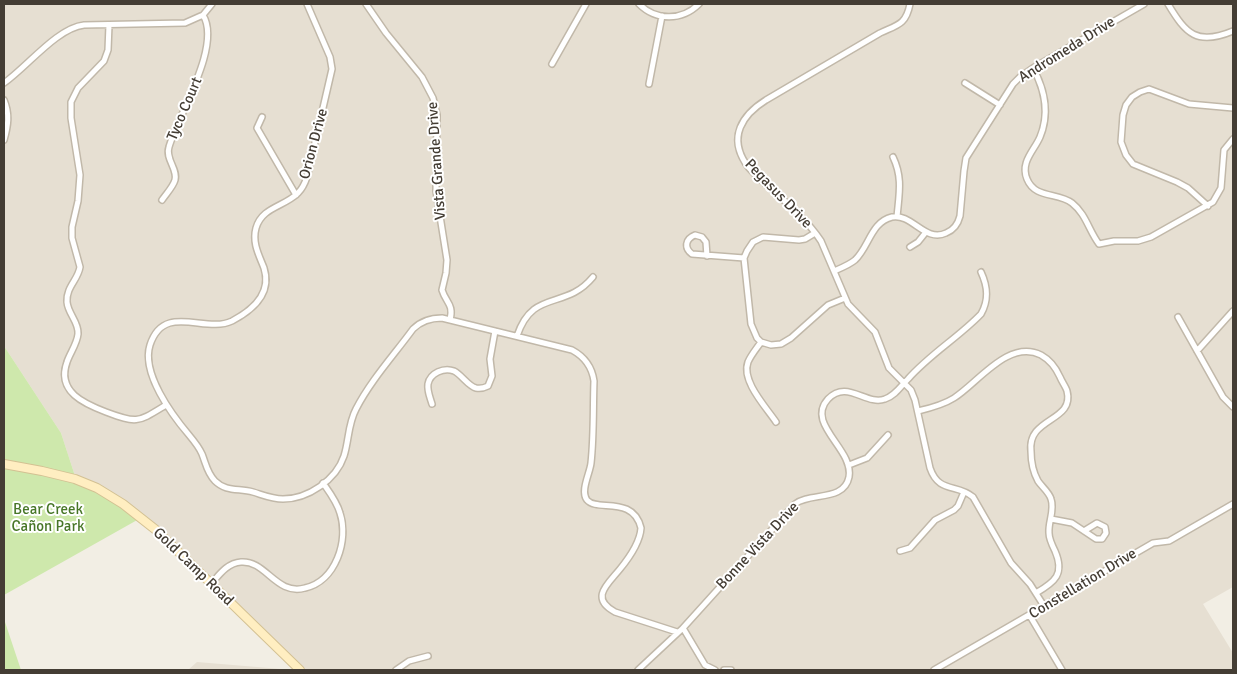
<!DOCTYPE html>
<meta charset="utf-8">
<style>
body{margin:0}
#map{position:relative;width:1237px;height:674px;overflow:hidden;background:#f2eee4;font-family:Signika,sans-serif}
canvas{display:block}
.frame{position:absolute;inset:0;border:5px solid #443d34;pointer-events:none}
</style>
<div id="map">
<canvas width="1237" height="674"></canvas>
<div class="frame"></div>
</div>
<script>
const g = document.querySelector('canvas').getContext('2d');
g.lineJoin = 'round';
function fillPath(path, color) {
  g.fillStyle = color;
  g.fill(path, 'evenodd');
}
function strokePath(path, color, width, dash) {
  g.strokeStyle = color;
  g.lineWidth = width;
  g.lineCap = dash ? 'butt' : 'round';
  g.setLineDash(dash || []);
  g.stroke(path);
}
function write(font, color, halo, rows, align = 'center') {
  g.font = font + ' Signika,sans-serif';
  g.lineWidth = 4;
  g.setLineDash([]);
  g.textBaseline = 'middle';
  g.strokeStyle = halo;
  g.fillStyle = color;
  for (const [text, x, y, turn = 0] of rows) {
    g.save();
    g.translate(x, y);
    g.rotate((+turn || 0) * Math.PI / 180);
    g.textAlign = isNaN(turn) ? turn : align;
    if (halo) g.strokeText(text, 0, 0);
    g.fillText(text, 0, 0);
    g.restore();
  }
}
const residential = new Path2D(`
 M4,4h1229v583l-30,17 30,49v17h-927l-170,-161 -20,-14 -41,-19 -14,-43 -57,-87z
 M197,662l96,8h1h-106z`);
const green = new Path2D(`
 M4,346l57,87 14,43 64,43 -135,76z
 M4,619l17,51h-17z`);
const street = new Path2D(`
 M307,4l23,53 2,12 -25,108c-2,6 -5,12 -9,16 -14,14 -36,14 -42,35 -4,15 3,27 8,40 8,25 -11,42 -32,53 -27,13 -68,-19 -82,24 -9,28 22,70 39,90 5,6 10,12 13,19 4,10 5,19 13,27 11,11 24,7 38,11 10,3 19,7 30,7 25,0 53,-19 61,-43 5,-16 4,-32 12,-47 15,-29 38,-54 57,-80 8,-8 17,-11 29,-11l130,32c13,7 20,17 22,31 -1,27 0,55 -3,82 -1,10 -11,28 -4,37 10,12 46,-5 54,28 -1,15 -12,30 -21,41 -12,15 -31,29 -5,43l62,20
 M366,4l20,29 36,44 11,21 4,17 -1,76 11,69 -1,13 -4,17c4,13 12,14 8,30
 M639,4c17,17 43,17 60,0
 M910,4c-4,21 -13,21 -30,29l-114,67c-24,15 -38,37 -20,64 5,8 14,15 22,22 19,17 39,34 53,55l27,63 27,28 14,36 22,22 4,10 15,68c9,26 27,15 43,29l38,66 19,21 14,22
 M1168,4c18,30 29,42 65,27
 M109,25l-1,25 -4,11 -26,27 -7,14v16l9,57 -2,26 -6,26v11l8,29c-2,13 -14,20 -13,35 1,12 12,20 11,32 -1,10 -8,19 -11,28 -11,30 18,42 39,50 32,12 32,10 60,-7
 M552,64l34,-60
 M1033,68c12,22 17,45 7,69 -6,14 -20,25 -13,42 8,20 31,13 45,24 14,11 17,28 27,41l15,-3h24l13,-4 62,-35 8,-14 3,-38 9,-11
 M4,83c23,-16 53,-55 80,-58l101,-2 18,-8 9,-11
 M965,83l35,22
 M649,84l13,-68
 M4,100c6,14 4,26 0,40
 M262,117l-5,11 39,67
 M893,157c10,21 6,37 4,60
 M162,200c4,-6 11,-13 13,-20 3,-11 -10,-21 -6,-33 9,-32 53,-101 34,-132
 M1208,206l-20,-18 -11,-6 -44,-18 -7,-9 -5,-13 2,-27 3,-10 6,-8 8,-5 9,-3 40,15 44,4
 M815,233l-10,6 -6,1 -36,-3 -10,5 -6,9 -3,7 7,66 6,14 4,4 10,3 10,-1 10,-6 37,-33 17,-7
 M910,247l8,-5 8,-10
 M707,256l-1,-14 -4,-5 -7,-2c-10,4 -11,13 -3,19l52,4
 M834,271c7,-3 15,-6 21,-11 14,-13 16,-38 37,-43 20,-4 33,26 54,16 8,-3 12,-9 14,-17l4,-45 2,-13 47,-74 7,-7 13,-9 111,-64
 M1178,317l45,80 10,10
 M517,336c16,-48 48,-25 76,-59
 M761,342c-4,6 -10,13 -13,20 -7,19 18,45 28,60
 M1197,351l36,-40
 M432,404c-2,-7 -5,-13 -4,-20 2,-11 16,-17 26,-13 8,4 14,15 22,17 5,1 8,0 12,-2l4,-10 -2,-17 5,-28
 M918,411c13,-3 25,-6 36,-13 24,-15 54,-59 87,-43 9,5 15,13 19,22 2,5 6,10 7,14 8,31 -40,26 -36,60 0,10 2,21 7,30 4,6 11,11 13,18 4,11 -3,23 -2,34 0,6 3,12 6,18 10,23 0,31 -19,42
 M849,465l18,-7 21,-23
 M1051,519l21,4 24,16h6l4,-6 -1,-6 -8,-4 -13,8
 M900,551l10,-3 25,-28 19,-10 4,-4 6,-14
 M211,584c8,-9 16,-21 30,-22 25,-2 35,34 64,26 31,-7 44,-48 35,-75 -3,-11 -10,-20 -17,-30
 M1030,616l32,54
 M683,628l22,37 10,5
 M396,670l13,-9 19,-5
 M638,670l45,-42 112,-124c15,-12 49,-2 54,-27 5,-28 -44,-53 -21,-78 19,-20 38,7 57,0 10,-3 16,-13 23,-20 22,-25 51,-42 73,-65 8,-14 7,-27 0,-42
 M724,670h7
 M934,670l219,-127 16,-2 64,-37`);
const secondary = new Path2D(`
 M4,464l38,7 33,8 22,9 26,16 33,26 144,140`);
const streetNames = [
 ["Andromeda Drive",1067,50,-32],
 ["Tyco Court",185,109,-67],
 ["Orion Drive",314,144,-75],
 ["Vista Grande Drive",437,161,-94],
 ["Pegasus Drive",778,194,46],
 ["Bonne Vista Drive",758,546,-47],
 ["Gold Camp Road",193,567,44],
 ["Constellation Drive",1083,584,-31]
];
const parkNames = [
 ["Bear Creek",48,510],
 ["Cañon Park",48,527]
];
fillPath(residential, '#e6dfd2');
fillPath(green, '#cee8ac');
strokePath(street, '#c1b8a9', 8);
strokePath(secondary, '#d3c193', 10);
strokePath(street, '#fff', 5);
strokePath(secondary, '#ffeec1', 8);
write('15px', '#443d34', '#fff', streetNames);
write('15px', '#477627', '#fff', parkNames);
</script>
